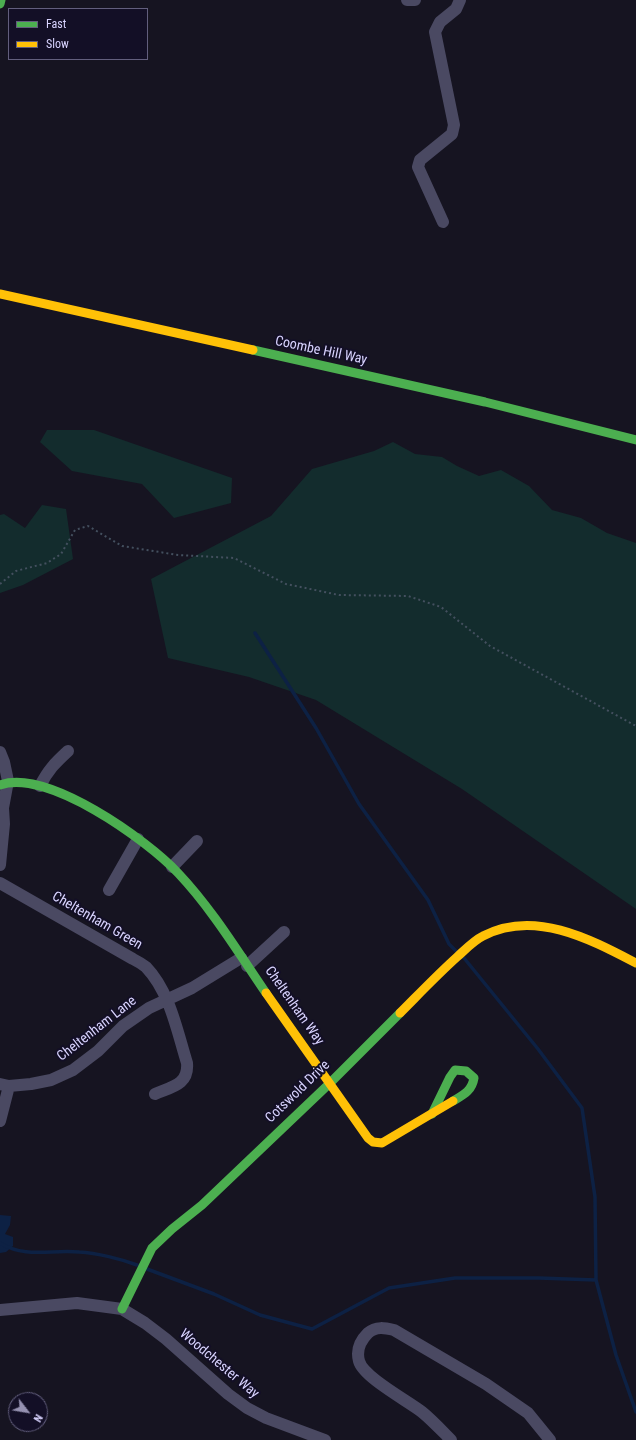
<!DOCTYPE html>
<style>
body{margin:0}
#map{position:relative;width:636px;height:1440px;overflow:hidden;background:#161421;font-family:"Roboto Condensed",sans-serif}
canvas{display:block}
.legend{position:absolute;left:8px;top:8px;width:140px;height:52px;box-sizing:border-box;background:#130f26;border:1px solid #625e7d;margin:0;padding:5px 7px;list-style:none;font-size:12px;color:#d9d4ff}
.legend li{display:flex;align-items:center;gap:8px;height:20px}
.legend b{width:20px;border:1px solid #625e7d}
.north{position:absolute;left:8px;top:1392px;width:40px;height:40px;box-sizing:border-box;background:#130f26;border:1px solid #625e7d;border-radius:50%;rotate:121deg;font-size:11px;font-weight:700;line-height:16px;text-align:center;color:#d9d4ff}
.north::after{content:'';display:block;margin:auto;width:14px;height:18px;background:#9591b1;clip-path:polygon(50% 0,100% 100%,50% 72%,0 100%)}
</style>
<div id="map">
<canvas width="636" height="1440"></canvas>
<ul class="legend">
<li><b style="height:5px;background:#4caf50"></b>Fast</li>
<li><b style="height:5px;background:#ffc107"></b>Slow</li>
</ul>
<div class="north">N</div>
</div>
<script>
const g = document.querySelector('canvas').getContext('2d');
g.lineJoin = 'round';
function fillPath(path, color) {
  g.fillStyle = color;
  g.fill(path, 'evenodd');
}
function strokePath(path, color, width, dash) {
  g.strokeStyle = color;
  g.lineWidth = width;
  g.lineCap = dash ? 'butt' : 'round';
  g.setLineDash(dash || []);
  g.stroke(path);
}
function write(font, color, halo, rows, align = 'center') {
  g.font = font + ' "Roboto Condensed",sans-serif';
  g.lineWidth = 4;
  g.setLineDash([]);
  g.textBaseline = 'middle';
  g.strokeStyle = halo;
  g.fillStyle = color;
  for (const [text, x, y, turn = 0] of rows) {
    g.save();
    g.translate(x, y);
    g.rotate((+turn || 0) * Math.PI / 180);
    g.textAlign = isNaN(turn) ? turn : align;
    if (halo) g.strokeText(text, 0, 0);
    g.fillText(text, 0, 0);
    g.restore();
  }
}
const green = new Path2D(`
 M47,430h47l138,48 -1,25 -57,15 -32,-34 -70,-13 -32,-29z
 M393,442l22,12 27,3 15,9 22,10 22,-6 28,16 23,24 29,8 26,15 29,10v366l-174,-120 -146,-89 -67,-23 -81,-19 -17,-79 120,-63 41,-47 62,-18z
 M42,505l24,4 7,50 -50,26 -23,8v-78l4,-1 21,14z`);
const water = new Path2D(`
 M0,1215l11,1 -1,9 -5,9 8,3v9l-7,6 -6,1z`);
const stream = new Path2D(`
 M255,633l61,95 43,76 69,96 21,44 7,7
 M464,958l74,91 44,59 13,89 1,83 20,75 20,57
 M0,1243c26,16 52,6 79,9 18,1 42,7 58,13
 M147,1269l67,25 46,21 52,14 77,-41 66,-10h84l57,2`);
const path = new Path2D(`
 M0,584l16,-13 31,-8 14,-9 14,-24 13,-4 34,20 56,9 56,3 52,26 53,11 69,1 33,11 49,39 146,80`);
const street = new Path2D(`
 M407,0h8
 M443,222l-25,-55 2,-7 32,-26 2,-9 -19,-93 5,-10 16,-13 4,-9
 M0,752l4,10 4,19 -5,27 1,16 -4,41
 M40,786c8,-16 15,-23 28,-35
 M172,867l25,-26
 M0,883l133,76c4,2 9,5 13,8 24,25 31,64 41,96 2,22 -16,24 -32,31
 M109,890l29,-51
 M247,966l37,-34
 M0,1084l9,2 22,-2 20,-4 22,-10 25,-19 25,-25 26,-18 43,-20 49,-30
 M0,1121l9,-35
 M0,1310l77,-7 45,6 23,14 21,16 62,55 19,14 19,10 59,22
 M451,1440c-9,-9 -18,-19 -29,-28 -14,-11 -59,-35 -63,-51 -3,-11 2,-21 9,-28 8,-7 17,-5 26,-3l92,54 42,29 22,27`);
const fast = new Path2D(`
 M0,4l1,-4
 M253,350l232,52 151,38
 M0,785c47,-17 147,55 178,88 34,36 60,79 88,120
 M432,1114l18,-37 5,-7 11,1 8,7c-2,13 -11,17 -21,23
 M122,1309l30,-61 20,-19 30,-24 127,-121 71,-71`);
const slow = new Path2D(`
 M0,294l253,56
 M266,993l102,145 5,4 9,1 71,-42
 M400,1013c19,-19 37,-38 57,-56 8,-7 16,-16 26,-21 51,-27 107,3 153,27`);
const streetNames = [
 ["Coombe Hill Way",321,351,12],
 ["Cheltenham Green",97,921,30],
 ["Cheltenham Way",294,1006,55],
 ["Cheltenham Lane",97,1029,-38],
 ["Cotswold Drive",298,1092,-44],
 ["Woodchester Way",219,1364,40]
];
fillPath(green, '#132c2d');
fillPath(water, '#0d2144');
strokePath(stream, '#0d2144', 3.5);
strokePath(path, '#44505f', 2, [2, 3]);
strokePath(street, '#4a4962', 12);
strokePath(fast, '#4caf50', 9);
strokePath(slow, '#ffc107', 9);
write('14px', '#d9d4ff', '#130f26', streetNames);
</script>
